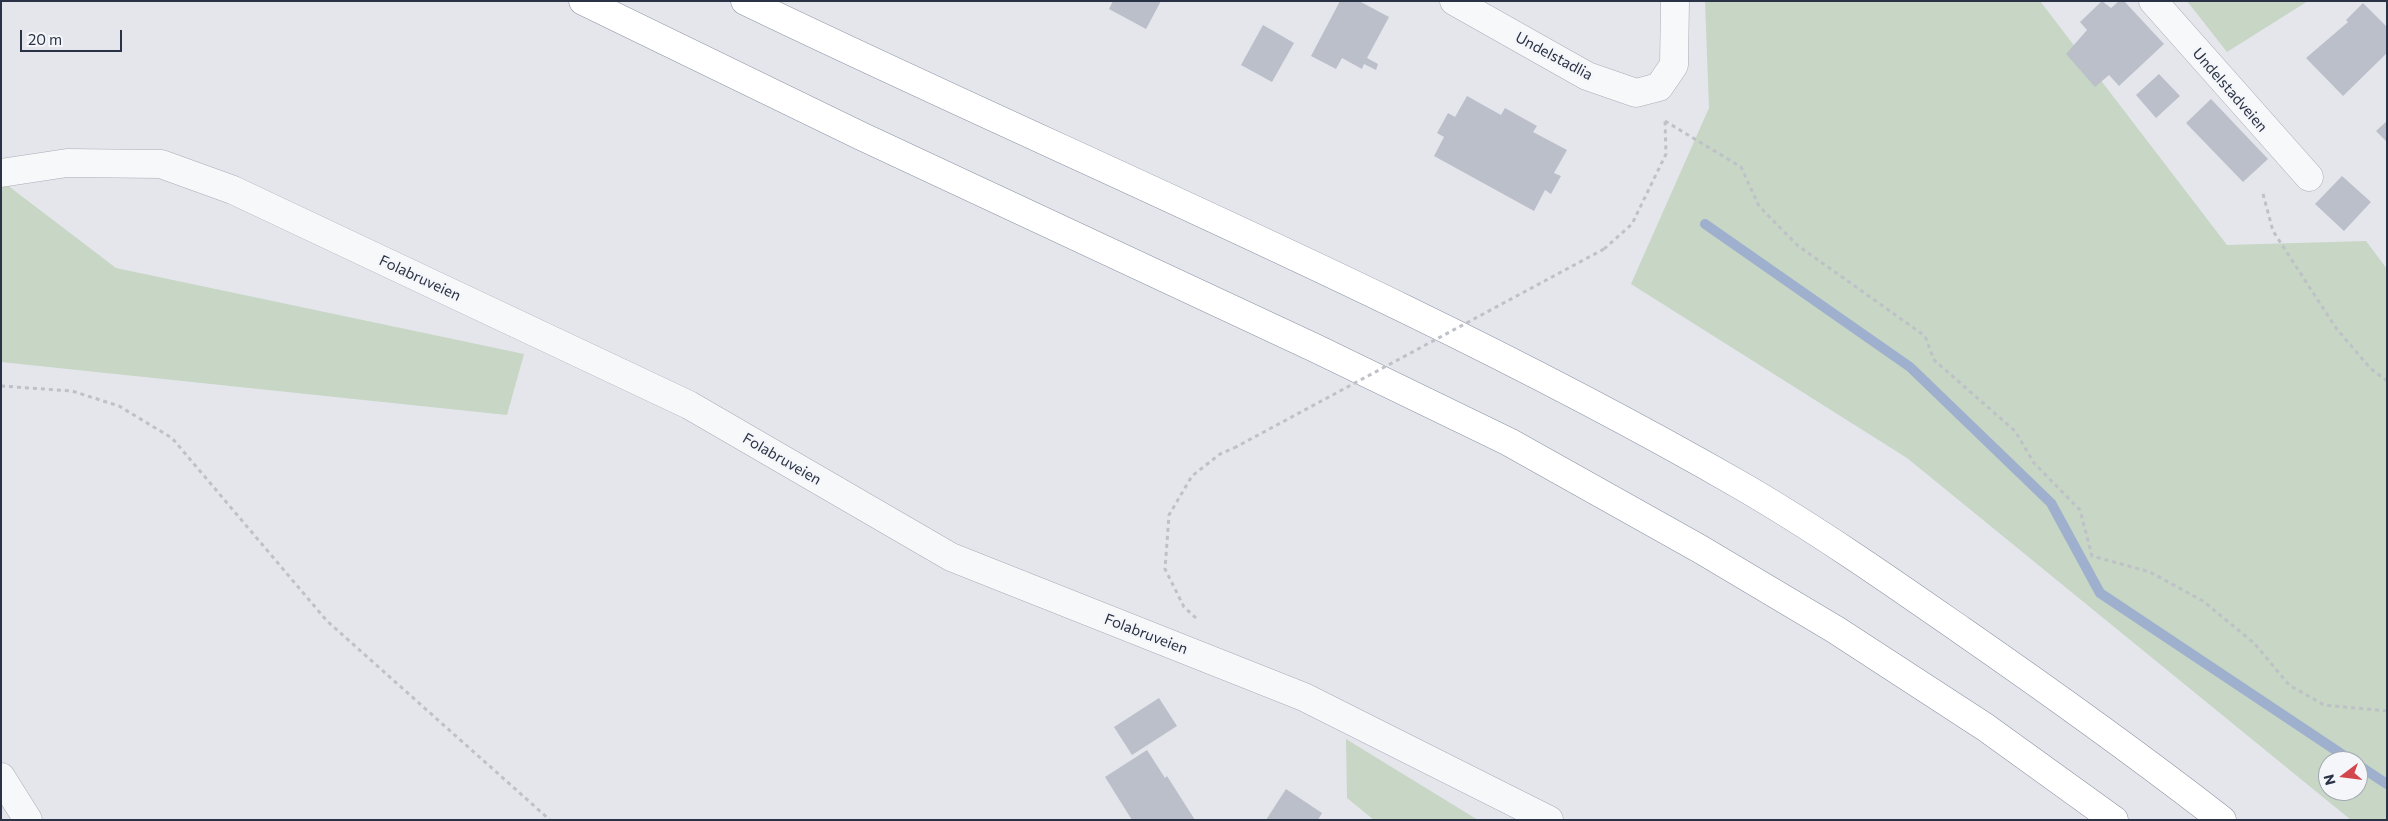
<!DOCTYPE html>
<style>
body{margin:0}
#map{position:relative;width:2388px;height:821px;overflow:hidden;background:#e4e6ec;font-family:Commissioner,sans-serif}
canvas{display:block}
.frame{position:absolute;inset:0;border:2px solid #2a3245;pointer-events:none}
.north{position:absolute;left:2318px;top:751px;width:50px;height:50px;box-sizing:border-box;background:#f4f6f9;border:1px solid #a3a8b1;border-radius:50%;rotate:255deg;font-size:14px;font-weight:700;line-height:20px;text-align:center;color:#2a3245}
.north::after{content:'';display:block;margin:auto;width:18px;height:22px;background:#d4464e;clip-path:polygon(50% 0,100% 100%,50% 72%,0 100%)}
.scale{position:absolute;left:20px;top:30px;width:102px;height:22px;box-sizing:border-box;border:2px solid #2a3245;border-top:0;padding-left:6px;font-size:15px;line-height:18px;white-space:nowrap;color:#2a3245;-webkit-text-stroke:4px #f4f6f9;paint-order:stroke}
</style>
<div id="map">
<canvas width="2388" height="821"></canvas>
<div class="frame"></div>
<div class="north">N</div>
<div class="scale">20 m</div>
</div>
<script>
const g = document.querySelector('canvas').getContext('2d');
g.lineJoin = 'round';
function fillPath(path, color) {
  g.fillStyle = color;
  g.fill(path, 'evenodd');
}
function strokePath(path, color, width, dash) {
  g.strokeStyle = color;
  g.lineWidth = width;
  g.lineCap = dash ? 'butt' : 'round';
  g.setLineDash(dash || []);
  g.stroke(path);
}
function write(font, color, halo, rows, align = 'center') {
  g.font = font + ' Commissioner,sans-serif';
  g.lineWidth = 4.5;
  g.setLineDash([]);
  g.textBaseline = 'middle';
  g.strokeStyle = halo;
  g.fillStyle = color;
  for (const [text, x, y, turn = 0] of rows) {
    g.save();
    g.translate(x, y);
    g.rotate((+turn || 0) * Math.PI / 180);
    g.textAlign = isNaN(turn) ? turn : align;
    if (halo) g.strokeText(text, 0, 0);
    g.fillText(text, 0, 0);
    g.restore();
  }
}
const green = new Path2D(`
 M1705,1h335l187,244 139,-4 21,28v551h-36l-444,-362 -276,-174 78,-176zM2328,761h30v30h-30z
 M2187,1h121l-81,51z
 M1,177l10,11 105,80 408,86 -17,61 -506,-53z
 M1346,739l132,81h-104l-27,-22z`);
const stream = new Path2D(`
 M1705,224l205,143 141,136 49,90 252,168
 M2358,765l29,19`);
const building = new Path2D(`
 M1113,1h48l-15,28 -37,-20z
 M1340,1h19l30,16 -22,41 11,6 -2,6 -12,-6 -2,5 -20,-11 -6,11 -25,-13z
 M2102,1l9,7 8,-7h5l40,43 -45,42 -10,-11 -14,12 -29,-33 21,-24 -7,-8z
 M2363,3l24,24v26l-44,43 -37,-38 42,-36 -2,-2z
 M1263,25l31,18 -22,39 -31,-17z
 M2159,74l21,22 -24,22 -20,-23z
 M1467,96l34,19 4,-7 32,18 -4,6 34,18 -13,23 7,3 -10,18 -6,-4 -11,21 -100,-55 10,-19 -7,-4 11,-20 7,4z
 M2211,99l57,60 -25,23 -57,-59z
 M2387,121v21l-11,-11z
 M2342,176l29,26 -27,29 -29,-27z
 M1159,698l18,28 -45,29 -18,-28z
 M1147,750l18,28 2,-2 28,44h-63l-27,-43z
 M1286,789l36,24 -4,7h-52z`);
const path = new Path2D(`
 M1665,121l76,46 18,39 38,39 128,91 9,24 81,71 19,32 46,47 12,46 58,16 53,29 51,42 35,42 35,20 63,6
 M2263,194l10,37 63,97 34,40 17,13
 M1604,249l28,-25 34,-70 -1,-34
 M1,386l71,5 47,15 53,32 155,183 223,199
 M1196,618l-12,-11 -19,-38 4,-54 23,-39 28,-22 14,-6`);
const minor = new Path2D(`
 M1454,1l133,75 49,17 23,-6 15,-22 1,-64
 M2153,1l156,176
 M1,173l66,-10 94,1 72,26 456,215 262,152 353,140 245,123
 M1,777l27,43`);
const highway = new Path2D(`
 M583,1l278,135 454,212 194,94 191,107 136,81 149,97 129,93
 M745,1c332,160 675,300 995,484 76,44 149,95 221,145 88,61 176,124 261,190`);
const pathBridge = new Path2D(`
 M1234,448l370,-199`);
const streetNames = [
 ["Undelstadlia",1554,56,28],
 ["Undelstadveien",2230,90,49],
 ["Folabruveien",420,278,25],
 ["Folabruveien",782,459,30],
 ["Folabruveien",1146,634,21]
];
fillPath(green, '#c7d6c5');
strokePath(stream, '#9eb0cd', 10);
fillPath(building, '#bbbfca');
strokePath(minor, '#a8acb7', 29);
strokePath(highway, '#8a92a3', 29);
strokePath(path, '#bec1c7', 3, [4, 4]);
strokePath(minor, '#f7f8fa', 28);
strokePath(highway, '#fff', 28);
strokePath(pathBridge, '#bec1c7', 3, [4, 4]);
write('15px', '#2a3245', '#f4f6f9', streetNames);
</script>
